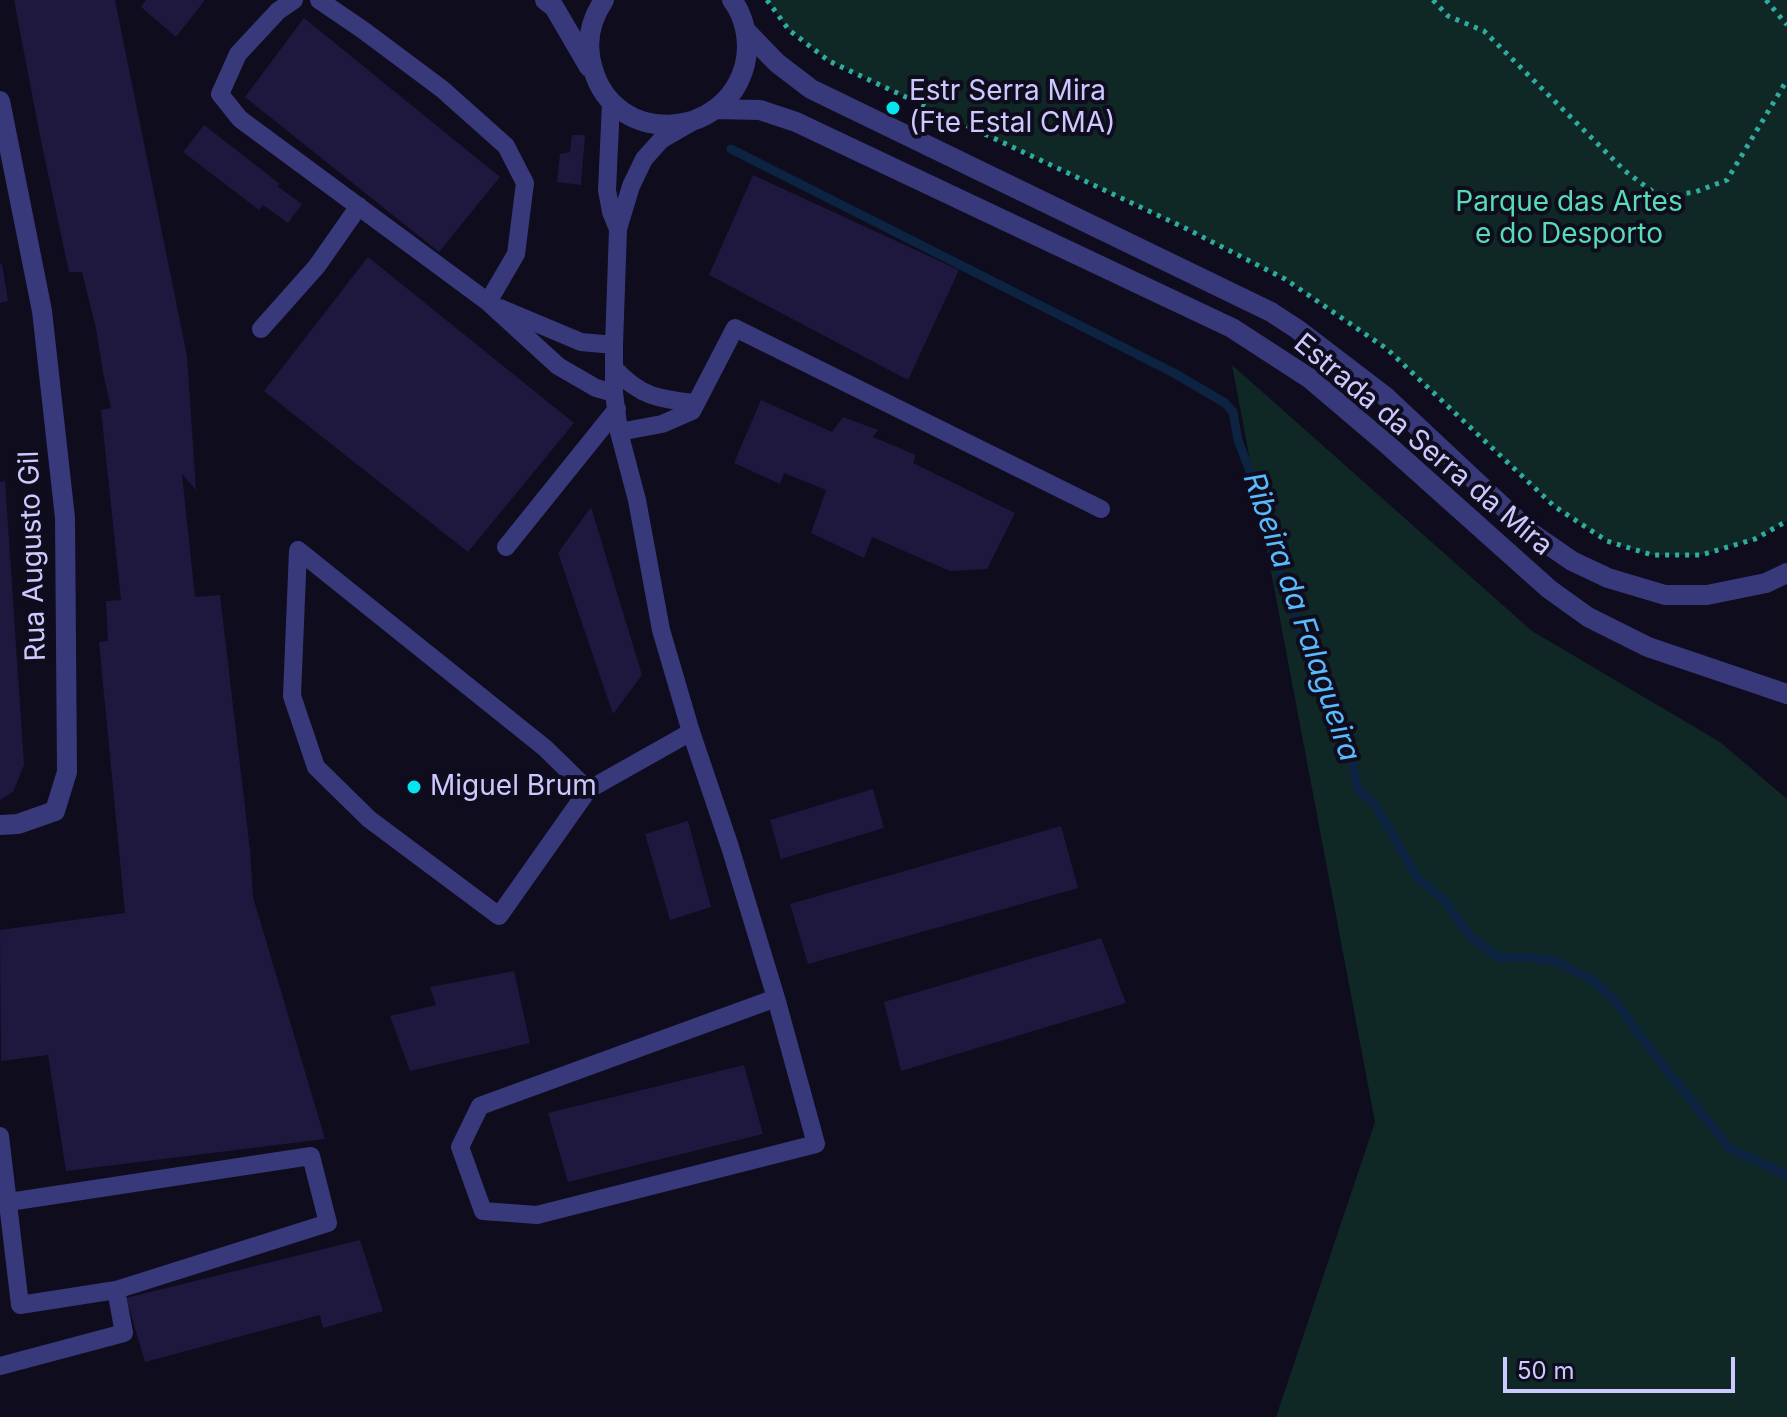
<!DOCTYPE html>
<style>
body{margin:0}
#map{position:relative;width:1787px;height:1417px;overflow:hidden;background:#0e0c1d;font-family:Inter,sans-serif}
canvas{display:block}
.scale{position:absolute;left:1503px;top:1357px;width:232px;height:36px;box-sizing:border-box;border:4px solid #ccc9fe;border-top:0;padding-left:10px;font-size:24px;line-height:28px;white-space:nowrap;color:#ccc9fe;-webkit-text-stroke:6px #0e0c1d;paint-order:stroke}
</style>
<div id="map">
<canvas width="1787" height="1417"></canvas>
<div class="scale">50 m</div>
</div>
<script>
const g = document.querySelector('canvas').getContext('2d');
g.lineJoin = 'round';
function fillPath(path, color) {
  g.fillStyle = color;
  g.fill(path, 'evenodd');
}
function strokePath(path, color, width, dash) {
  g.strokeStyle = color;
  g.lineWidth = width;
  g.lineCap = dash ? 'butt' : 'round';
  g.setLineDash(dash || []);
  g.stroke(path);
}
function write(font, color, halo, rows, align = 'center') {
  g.font = font + ' Inter,sans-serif';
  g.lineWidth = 8;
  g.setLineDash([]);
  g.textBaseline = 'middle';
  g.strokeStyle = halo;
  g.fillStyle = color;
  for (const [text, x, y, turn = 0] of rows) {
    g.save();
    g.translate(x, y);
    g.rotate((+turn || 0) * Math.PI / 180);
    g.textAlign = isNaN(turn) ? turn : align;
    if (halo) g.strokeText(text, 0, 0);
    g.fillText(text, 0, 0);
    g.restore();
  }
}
const green = new Path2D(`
 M767,0h1020v521l-32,18 -54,16h-49l-45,-14 -53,-35 -167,-157 -102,-70 -100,-51 -356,-167 -40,-31z
 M1232,365l300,266 188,111 67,57v618h-511l99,-295z`);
const stream = new Path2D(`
 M731,149l443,224 51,30 8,9 5,28 14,37 23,82 62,169 15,32 6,30 16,13 43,74 28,24 25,35 29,22 27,-1 29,4 35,17 24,21 29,41 86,108 58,27`);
const building = new Path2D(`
 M14,0h101l72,356 9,134 -14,-16 13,123 25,-2 30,255 3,47 72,242 -259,32 -18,-116 -47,6 -1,-131 125,-17 -26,-271 9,-1 -2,-40 15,-1 -20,-190 10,-2 -8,-36 -7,-43 -14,-57h-13l-29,-136z
 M146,0h59l-29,37 -35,-30z
 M304,18l196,159 -61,75 -194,-155z
 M204,125l76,59 -3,2 25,18 -14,19 -25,-18 -4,5 -76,-58z
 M572,135h13l-4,50 -24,-3 3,-28 10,-2z
 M753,175l206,95 -51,110 -199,-105z
 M368,257l206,166 -106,129 -204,-161z
 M0,264h2l6,37 -8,2z
 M761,400l71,32 11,-15 35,13 -5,7 43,18 -3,8 102,50 -28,56 -37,2 -78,-34 -8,21 -53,-25 15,-43 -42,-17 -4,11 -46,-21z
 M5,481l19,284 -11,27 -13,8v-318z
 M591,507l51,168 -29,39 -55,-161z
 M873,789l11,39 -103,31 -11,-39z
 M688,821l23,86 -41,13 -25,-86z
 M1061,826l17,62 -270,76 -18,-60z
 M1101,938l25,65 -225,68 -17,-69z
 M514,971l16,72 -120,28 -20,-55 46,-11 -6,-18z
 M744,1065l19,69 -195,48 -20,-69z
 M360,1240l23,71 -60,17 -3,-13 -175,47 -19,-64z`);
const path = new Path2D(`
 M767,0l22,30 40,31 356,167 100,51 102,70 167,157 53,35 45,14h49l54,-16 32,-18
 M1433,0l15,16 36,15 141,140 35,26 35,-5 32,-12 60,-100
 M1766,0l21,25`);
const service = new Path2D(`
 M294,0l-16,11 -40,43 -18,40 20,25 248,183 70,64 38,22 18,5
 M319,0l44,30 79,59 64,57 19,37 -9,71 -28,48
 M611,103l-4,87 4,22 7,17
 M692,122l-31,18 -17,19 -13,27 -13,43 -4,116v48l5,39 18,68 24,130 30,102 39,115 46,151 40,146 -279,71 -54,-4 -23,-64 20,-41 296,-108
 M500,308l81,34 33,3
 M261,329l56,-63 42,-60
 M614,368c26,29 45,31 82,35
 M619,432l43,-8 30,-13 43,-83 366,181
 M506,547l111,-138
 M588,790l-89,126 -130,-97 -53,-52 -24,-71 6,-146 247,198 43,42 103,-58
 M0,1136l20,169 96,-15 212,-67 -17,-67 -302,46
 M0,1366l124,-33 -8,-43`);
const minor = new Path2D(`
 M0,101l42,210 23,207 2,254 -12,39 -37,13 -18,1`);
const tertiary = new Path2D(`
 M545,0l9,7 35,60
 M604,0c-15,22 -19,44 -11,69 22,78 133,72 152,-5 5,-22 0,-47 -13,-64
 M746,31l31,32 34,26 460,223 26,17 89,68 144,135 42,29 36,17 57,17h42l59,-12 21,-10
 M716,109l44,1 36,12 436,206 77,50 80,68 160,143 39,28 60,30 139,47`);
const markers = [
 [893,108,8,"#04e5ef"],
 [414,787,8,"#04e5ef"]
];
const poiNames = [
 ["Estr Serra Mira",909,92],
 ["(Fte Estal CMA)",909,124],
 ["Miguel Brum",430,787]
];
const parkNames = [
 ["Parque das Artes",1569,203],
 ["e do Desporto",1569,235]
];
const streetNames = [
 ["Estrada da Serra da Mira",1423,445,40],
 ["Rua Augusto Gil",33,556,-92]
];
const waterNames = [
 ["Ribeira da Falagueira",1301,617,71]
];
fillPath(green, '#0f2725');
strokePath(stream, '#0c2341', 9);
fillPath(building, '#1e183e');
strokePath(path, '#2fac9d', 5, [4, 6]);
strokePath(service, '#38397b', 18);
strokePath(minor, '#38397b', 20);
strokePath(tertiary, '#38397b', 20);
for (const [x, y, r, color] of markers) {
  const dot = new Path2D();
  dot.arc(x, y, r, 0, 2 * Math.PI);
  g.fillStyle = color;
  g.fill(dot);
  strokePath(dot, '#0e0c1d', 3);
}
write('28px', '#ccc9fe', '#0e0c1d', poiNames, 'left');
write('28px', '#57dcb3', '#0e0c1d', parkNames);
write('28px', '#ccc9fe', '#0e0c1d', streetNames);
write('italic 30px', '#59bafc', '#0e0c1d', waterNames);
</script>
